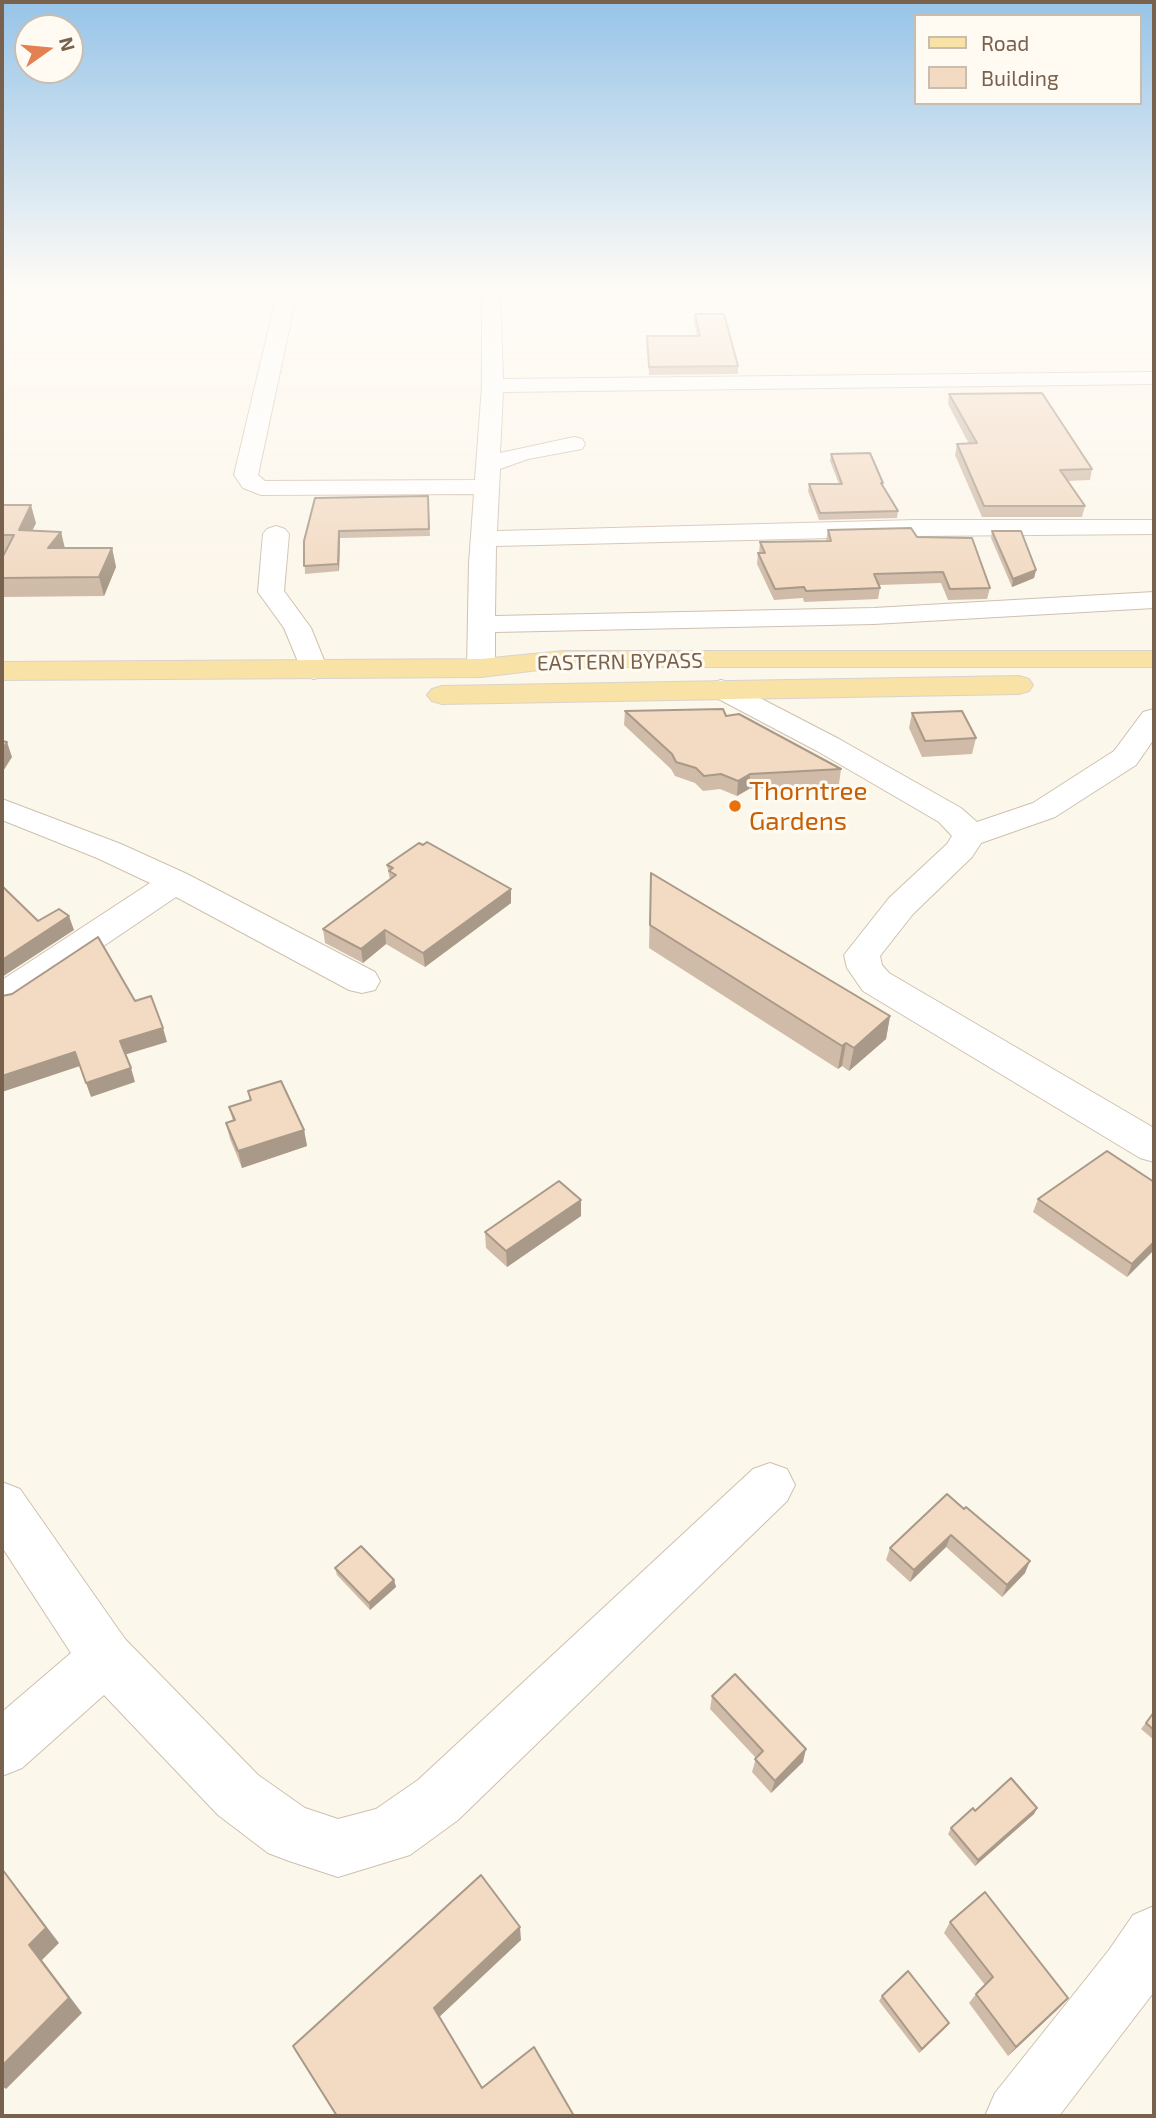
<!DOCTYPE html>
<style>
body{margin:0}
#map{position:relative;width:1156px;height:2118px;overflow:hidden;background:#fcf7eb;font-family:"Exo 2",sans-serif}
canvas{display:block}
.frame{position:absolute;inset:0;border:4px solid #78614d;pointer-events:none}
.legend{position:absolute;left:914px;top:14px;width:228px;height:91px;box-sizing:border-box;background:#fffbf2;border:2px solid #c9bdb0;margin:0;padding:9px 12px;list-style:none;font-size:21px;color:#78614d}
.legend li{display:flex;align-items:center;gap:14px;height:35px}
.legend b{width:35px;border:2px solid #c9bdb0}
.north{position:absolute;left:14px;top:14px;width:70px;height:70px;box-sizing:border-box;background:#fffbf2;border:2px solid #c9bdb0;border-radius:50%;rotate:75deg;font-size:19px;font-weight:700;line-height:28px;text-align:center;color:#78614d}
.north::after{content:'';display:block;margin:auto;width:24px;height:32px;background:#e38153;clip-path:polygon(50% 0,100% 100%,50% 72%,0 100%)}
</style>
<div id="map">
<canvas width="1156" height="2118"></canvas>
<div class="frame"></div>
<ul class="legend">
<li><b style="height:9px;background:#f9e2a5"></b>Road</li>
<li><b style="height:19px;background:#f2dac3"></b>Building</li>
</ul>
<div class="north">N</div>
</div>
<script>
const g = document.querySelector('canvas').getContext('2d');
g.lineJoin = 'round';
function strokePath(path, color, width, dash) {
  g.strokeStyle = color;
  g.lineWidth = width;
  g.lineCap = dash ? 'butt' : 'round';
  g.setLineDash(dash || []);
  g.stroke(path);
}
function fillPath(path, color) {
  g.fillStyle = color;
  g.fill(path, 'evenodd');
}
function write(font, color, halo, rows, align = 'center') {
  g.font = font + ' "Exo 2",sans-serif';
  g.lineWidth = 6;
  g.setLineDash([]);
  g.textBaseline = 'middle';
  g.strokeStyle = halo;
  g.fillStyle = color;
  for (const [text, x, y, turn = 0] of rows) {
    g.save();
    g.translate(x, y);
    g.rotate((+turn || 0) * Math.PI / 180);
    g.textAlign = isNaN(turn) ? turn : align;
    if (halo) g.strokeText(text, 0, 0);
    g.fillText(text, 0, 0);
    g.restore();
  }
}
const minor = new Path2D(`
 M271,290h19l6,7 -38,178 7,6 210,-1 7,-94v-96h18l3,89 651,-7v12l-651,8 -3,61 74,-16 8,2 3,5 -3,5 -54,10 -28,10 -3,62 419,-11h238v14l-238,2 -420,10 -1,70 379,-8 280,-16v16l-280,16 -379,8v36l-4,6 -10,3 -10,-3 -4,-6 2,-105 5,-69 -213,1 -18,-7 -9,-13 42,-177z
 M276,526l9,3 4,5 -5,57 27,37 17,42 -4,6 -10,3 -10,-3 -20,-48 -26,-36 5,-58 4,-5z
 M721,680l10,3 108,56 122,69 16,14 56,-19 81,-52 29,-39 11,-3v30l-18,26 -81,52 -74,26 -9,14 -59,57 -33,42 2,9 7,8 265,155v34l-14,-4 -277,-167 -16,-23 -3,-13 45,-57 58,-54 5,-8 -13,-14 -122,-71 -106,-56 -5,-6 5,-6z
 M2,799l119,45 66,30 188,98 5,9 -5,9 -13,3 -13,-3 -173,-93 -161,109 -13,3v-29l148,-97 -53,-25 -95,-38z
 M770,1463l17,6 8,16 -8,16 -329,319 -48,35 -72,22 -49,-16 -21,-8 -50,-38 -114,-120 -82,73 -20,8v-64l69,-59 -69,-106v-65l18,7 105,150 133,136 47,33 33,11 38,-10 42,-29 335,-311z
 M1154,1906v86l-95,124h-74l10,-23 114,-143 24,-35z`);
const major = new Path2D(`
 M564,651h590v16h-590l-83,10 -479,3v-18l479,-3z
 M1019,676l10,3 4,6 -4,6 -10,3 -577,10 -10,-3 -5,-6 5,-6 10,-3z`);
const wall = new Path2D(`
 M695,314l43,52v8l-89,1 -2,-39h50l-3,-14z
 M949,394l143,75 -2,11 -23,1 18,25 -3,11h-100l-27,-62 2,-11h12l-21,-40z
 M831,454l52,29v3l15,25 -1,7 -78,2 -11,-29 1,-7h30l-9,-23z
 M428,496l2,40 -90,2 -1,33 -34,3 -1,-33z
 M2,505l34,18 -4,7 29,2 4,16h47l4,19 -12,29 -102,1v-39l2,-4h-2z
 M828,530l89,7 73,51 -3,11 -39,1 -7,-17 -62,2 1,3 -2,11 -74,3 -1,-4 -29,2 -17,-36 1,-11h1l1,-11 66,-1z
 M992,531l44,39 -2,8 -22,9 -21,-49z
 M625,711l101,5 115,53 -2,15 -90,5 -12,7 -17,-7 -17,2 -8,-8 -20,-7 -4,-7 -47,-44z
 M912,713l64,25 -4,16 -50,3 -13,-29z
 M387,865l124,38 -86,64 -39,-23 -23,19 -38,-20 -2,-14 67,-49z
 M651,873l239,143 -4,23 -37,32 -7,-5 -4,3 -189,-121z
 M248,1091l56,39 3,16 -65,22 -12,-29 -4,-16 7,-2 -4,-14 21,-7z
 M1038,1199l116,51 -27,27 -94,-65z
 M581,1216l-74,51 -21,-19 -1,-16z
 M947,1494l78,79 -23,24 -56,-50 -36,35 -24,-22 4,-12z
 M335,1568l59,12 2,7 -26,23 -33,-35z
 M712,1696l91,66 -32,31 -19,-21 4,-14 -46,-49z
 M1154,1712v28l-13,-11z
 M1037,1808l-3,6 -59,52 -27,-32 3,-6 24,-17z
 M950,1922l118,76 -8,9 -52,49 -39,-53 7,-9 9,-9 -41,-52z
 M521,1940l-82,77 43,71 92,28h-238l-43,-70z
 M882,1996l67,27 -3,4 -27,26 -40,-52z`);
const shadedWall = new Path2D(`
 M31,505l5,18 -12,25 -5,-18z
 M339,531l1,7 -1,33 -1,-7z
 M61,532l4,18 -17,-2z
 M112,548l4,19 -12,29 -5,-19z
 M1036,570l-2,8 -22,9 1,-8z
 M7,742l5,15 -10,16v-23z
 M750,774l-1,15 -12,7 1,-15z
 M511,889v14l-86,64 -2,-14z
 M69,916l5,14 -72,47v-17z
 M385,930l1,14 -23,19 -2,-14z
 M890,1016l-4,23 -37,32 5,-23z
 M163,1028l4,14 -43,13 -4,-14z
 M846,1043l-4,23 -4,3 4,-23z
 M75,1052l5,14 -78,26v-16z
 M131,1068l4,14 -44,15 -5,-14z
 M304,1130l3,16 -65,22 -4,-17z
 M581,1200v16l-74,51 -1,-16z
 M1154,1242v8l-27,27 5,-13z
 M951,1535l-5,12 -36,35 4,-12z
 M1030,1561l-5,12 -23,24 5,-12z
 M394,1580l2,7 -26,23 -1,-7z
 M806,1749l-3,13 -32,31 4,-12z
 M1037,1808l-3,6 -59,52 3,-6z
 M2,1868l57,75 -17,17 40,53 -76,76 -4,-3v-20l27,-121z
 M520,1927l1,13 -84,79 -3,-11z
 M1068,1998l-8,9 -52,49 8,-9z
 M949,2023l-3,4 -27,26 3,-4z`);
const building = new Path2D(`
 M695,314h29l14,52 -89,1 -2,-31h53z
 M1042,393l50,76 -32,1 25,36h-101l-27,-62 20,-1 -28,-49z
 M870,453l13,30h-2l17,28 -78,2 -11,-29h33l-11,-30z
 M428,496l1,33 -90,2 -1,33 -34,2v-25l11,-43z
 M2,505h29l-12,25 42,2 -13,16h64l-13,29 -97,1v-20l12,-23h-12z
 M911,528l6,9 55,1 18,50 -40,1 -7,-17 -69,2 6,14 -74,3 -2,-4 -29,2 -17,-36h7l-5,-11 71,-1 -3,-11z
 M992,531h29l15,39 -23,9z
 M723,709l3,7 13,-2 102,55 -91,5 -12,7 -17,-7 -17,2 -8,-8 -20,-6 -4,-8 -47,-43z
 M962,711l14,27 -51,3 -13,-28z
 M2,741l5,1 -5,8z
 M427,842l84,47 -88,64 -38,-23 -24,19 -38,-20 73,-54 -7,-4 4,-3 -6,-3 32,-22 4,2z
 M651,873l239,143 -36,32 -8,-5 -4,3 -192,-121z
 M2,886l36,35 21,-12 10,7 -67,44z
 M98,937l37,64 16,-5 12,32 -43,13 11,27 -45,15 -11,-31 -73,24v-80l10,-2z
 M281,1081l23,49 -66,21 -12,-28 9,-3 -6,-13 22,-7 -3,-9z
 M1107,1151l47,31v60l-22,22 -94,-65z
 M559,1181l22,19 -75,51 -21,-19z
 M947,1494l17,15 2,-2 64,54 -23,24 -56,-50 -37,35 -24,-22z
 M361,1546l33,34 -25,23 -34,-35z
 M735,1674l71,75 -31,32 -20,-22 8,-8 -51,-55z
 M1154,1712v18l-8,-7z
 M1011,1778l26,30 -59,52 -27,-32 22,-20 2,3z
 M2,1869l44,59 -17,17 40,53 -67,68z
 M481,1875l39,52 -86,81 48,80 52,-41 40,69h-237l-44,-70z
 M985,1892l83,106 -52,49 -40,-53 17,-17 -43,-55z
 M908,1971l41,52 -27,26 -40,-53z`);
const markers = [
 [735,806,7,"#e8710a"]
];
const farStreetnames = [
 ["EASTERN BYPASS",620,662,-1]
];
const foodNames = [
 ["Thorntree",749,791],
 ["Gardens",749,821]
];
strokePath(minor, '#cfc0af', 2);
strokePath(major, '#d9d3cd', 2);
fillPath(minor, '#fff');
fillPath(major, '#f9e2a5');
fillPath(wall, '#d0bba8');
fillPath(shadedWall, '#a99988');
fillPath(building, '#f2dac3');
strokePath(building, '#a99988', 2);
const sky = g.createLinearGradient(0, 0, 0, 587);
sky.addColorStop(0, '#97c4e8');
sky.addColorStop(0.49, '#fefbf6');
sky.addColorStop(1, '#fefbf600');
g.fillStyle = sky;
g.fillRect(0, 0, 1156, 587);
for (const [x, y, r, color] of markers) {
  const dot = new Path2D();
  dot.arc(x, y, r, 0, 2 * Math.PI);
  g.fillStyle = color;
  g.fill(dot);
  strokePath(dot, '#fffbf2', 2.5);
}
write('21px', '#78614d', '#fffbf2', farStreetnames);
write('26px', '#c56008', '#fffbf2', foodNames, 'left');
</script>
